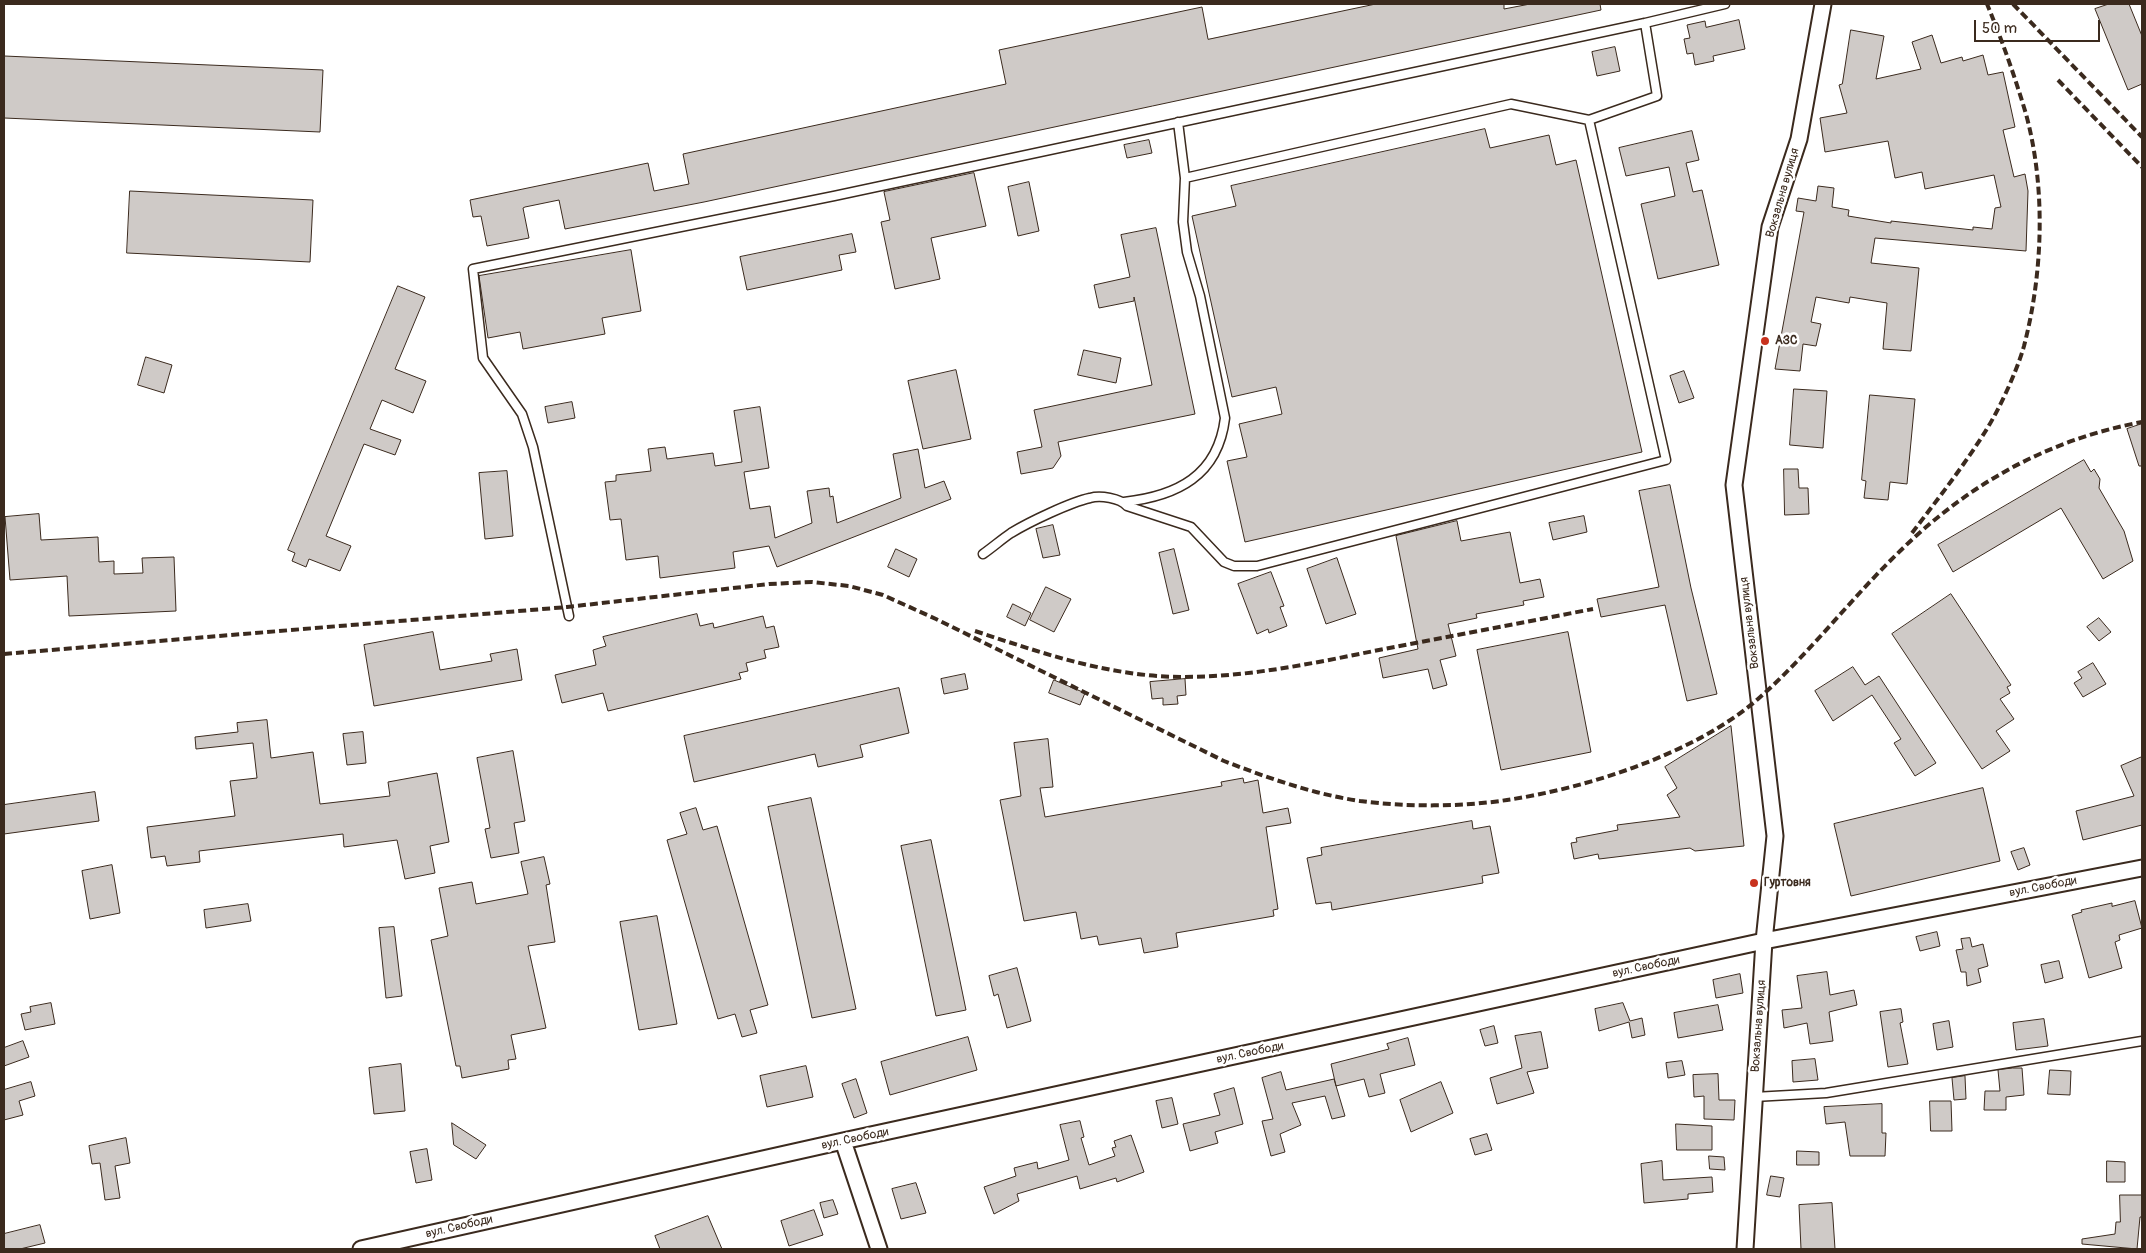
<!DOCTYPE html>
<meta charset="utf-8">
<style>
body{margin:0}
#map{position:relative;width:2146px;height:1253px;overflow:hidden;background:#fff;font-family:Pangolin,sans-serif}
canvas{display:block}
.frame{position:absolute;inset:0;border:5px solid #3b2a1e;pointer-events:none}
.scale{position:absolute;left:1974px;top:20px;width:126px;height:22px;box-sizing:border-box;border:2px solid #3b2a1e;border-top:0;padding-left:6px;font-size:15px;line-height:18px;white-space:nowrap;color:#3b2a1e;-webkit-text-stroke:4px #fff;paint-order:stroke}
</style>
<div id="map">
<canvas width="2146" height="1253"></canvas>
<div class="frame"></div>
<div class="scale">50 m</div>
</div>
<script>
const g = document.querySelector('canvas').getContext('2d');
g.lineJoin = 'round';
function fillPath(path, color) {
  g.fillStyle = color;
  g.fill(path, 'evenodd');
}
function strokePath(path, color, width, dash) {
  g.strokeStyle = color;
  g.lineWidth = width;
  g.lineCap = dash ? 'butt' : 'round';
  g.setLineDash(dash || []);
  g.stroke(path);
}
function write(font, color, halo, rows, align = 'center') {
  g.font = font + ' Pangolin,sans-serif';
  g.lineWidth = 5;
  g.setLineDash([]);
  g.textBaseline = 'middle';
  g.strokeStyle = halo;
  g.fillStyle = color;
  for (const [text, x, y, turn = 0] of rows) {
    g.save();
    g.translate(x, y);
    g.rotate((+turn || 0) * Math.PI / 180);
    g.textAlign = isNaN(turn) ? turn : align;
    if (halo) g.strokeText(text, 0, 0);
    g.fillText(text, 0, 0);
    g.restore();
  }
}
const building = new Path2D(`
 M1376,4h128v5l26,-5h70l1,6 -897,192 -139,27 -6,-29 -34,7 -2,1 6,30 -42,8 -6,-30 -8,1 -3,-17 178,-37 6,28 35,-7 -6,-30 323,-70 -7,-34 203,-43 6,32z
 M2109,4h20l13,32v48l-14,6 -33,-81z
 M1739,20l6,29 -32,7 1,5 -19,4 -2,-12 -6,1 -3,-15 6,-1 -3,-13 18,-4 1,6z
 M1851,30l33,6 -8,43 45,-10 -9,-27 20,-7 9,28 21,-6 1,4 20,-6 5,20 15,-3 12,55 -12,3 11,47 11,-3 3,17 -2,60 -151,-13 -4,25 48,5 -8,83 -28,-2 4,-46 -37,-6 -1,6 -33,-6 -5,25 10,2 -5,22 -13,-2 -3,27 -25,-2 29,-157 -8,-1 2,-13 18,3 2,-15 16,2 -2,19 17,3 -1,6 43,7v-2l82,9v-3l19,2 3,-21 6,-1 -7,-32 -69,14 -3,-17 -27,6 -7,-37 -63,11 -5,-34 27,-5 -8,-28 3,-1z
 M1615,47l5,24 -23,5 -5,-24z
 M4,56l319,14 -3,62 -316,-14z
 M1485,129l5,19 59,-13 7,30 20,-5 66,292 -397,90 -18,-81 20,-4 -8,-33 43,-10 -6,-27 -44,10 -40,-181 44,-10 -5,-20z
 M1692,131l7,29 -13,3 7,29 9,-2 17,75 -61,14 -17,-75 34,-8 -6,-29 -43,9 -7,-28z
 M1149,140l3,13 -25,5 -3,-13z
 M974,173l12,53 -55,12 9,41 -45,10 -14,-67 9,-2 -6,-28z
 M1029,182l10,49 -21,5 -10,-49z
 M130,191l183,9 -3,62 -183,-9z
 M1156,228l39,186 -137,28 3,14 -8,12 -32,6 -4,-22 25,-5 -8,-37 118,-25 -18,-88v4l-35,7 -5,-23 36,-8 -9,-42z
 M852,234l4,18 -17,3 3,15 -95,20 -7,-33z
 M631,250l10,61 -39,7 3,16 -82,15 -3,-17 -32,6 -9,-62z
 M398,286l27,11 -30,72 31,12 -13,32 -31,-13 -12,29 31,11 -6,15 -31,-11 -38,92 25,10 -11,25 -31,-12 -3,8 -14,-6 3,-8 -7,-3z
 M1084,350l37,8 -5,25 -38,-8z
 M146,357l26,8 -8,28 -26,-8z
 M956,370l15,69 -48,10 -15,-68z
 M1684,371l10,27 -15,5 -9,-27z
 M1794,389l33,2 -4,57 -33,-3z
 M1870,395l45,4 -8,85 -17,-2 -2,18 -24,-2 2,-17 -4,-1z
 M572,402l3,16 -27,5 -3,-16z
 M760,407l9,61 -25,4 6,37 20,-3 5,32 37,-15 -5,-32 22,-3 1,9 3,-1 4,27 64,-25 -8,-44 25,-5 7,39 19,-7 7,18 -174,68 -8,-21 -36,6 2,16 -75,10 -2,-22 -32,4 -5,-41 -11,1 -5,-38 11,-1v-6l35,-4 -3,-22 17,-2 2,12 46,-6 2,13 27,-4 -8,-51z
 M2142,424v42h-3l-12,-37z
 M2084,460l7,12 3,-3 6,10 -1,9 25,43 9,30 -30,18 -42,-71 -108,64 -15,-27z
 M1784,469h14l1,19h9l1,26 -24,1z
 M507,471l6,65 -28,3 -6,-66z
 M1670,485l21,103 26,106 -30,7 -22,-96 -64,12 -4,-18 62,-12 -20,-96z
 M39,514l2,26 57,-3 1,25 15,-1v13l29,-1 -1,-15 32,-1 2,54 -107,5 -2,-40 -57,4 -5,-63z
 M1584,516l3,16 -34,8 -4,-17z
 M1457,521l4,20 49,-9 10,51 20,-4 4,18 -21,4 1,4 -48,9 1,4 -29,6 8,32 -16,4 7,25 -14,4 -5,-20 -45,9 -4,-20 39,-9 -22,-113z
 M1053,525l7,30 -17,3 -7,-29z
 M896,549l21,10 -8,18 -21,-10z
 M1174,549l15,61 -16,4 -14,-61z
 M1337,558l19,56 -30,10 -19,-55z
 M1271,572l13,34 -4,1 7,19 -18,7 -1,-4 -11,5 -19,-50z
 M1046,587l25,12 -17,33 -24,-12z
 M1951,594l60,91 -4,2 3,6 -10,6 14,20 -18,12 14,20 -28,18 -90,-135z
 M1013,604l18,9 -6,13 -18,-9z
 M697,614l3,12 13,-3 1,5 49,-12 3,12 8,-2 5,21 -15,3 2,8 -20,5 2,8 -9,2 2,6 -133,32 -5,-18 -41,10 -7,-28 41,-10 -3,-15 13,-4 -3,-9z
 M2099,618l12,14 -12,9 -12,-14z
 M433,632l7,38 52,-9 -2,-7 27,-5 5,31 -148,26 -10,-61z
 M1568,632l23,120 -90,18 -24,-120z
 M2093,663l13,21 -23,13 -9,-14 8,-5 -4,-6z
 M1853,667l12,18 14,-9 57,87 -21,13 -21,-33 7,-4 -29,-44 -39,26 -18,-30z
 M965,674l3,15 -24,5 -3,-15z
 M1185,679l1,16 -9,1 1,8 -15,1v-7l-11,1 -2,-17z
 M1054,680l31,13 -5,12 -31,-12z
 M899,688l10,45 -49,12 3,12 -45,10 -3,-13 -121,28 -10,-46z
 M267,720l4,38 42,-6 7,52 70,-8 -2,-14 49,-9 12,69 -19,4 5,27 -30,6 -8,-39 -53,7 -1,-13 -144,17 1,11 -33,4 -2,-10 -14,2 -4,-31 88,-11 -5,-35 27,-3 -4,-35 -57,6 -1,-12 43,-5 -1,-9z
 M1731,726l13,120 -49,5 -5,-3 -91,11 -1,-5 -24,5 -3,-16 6,-1 -1,-4 42,-8 -1,-5 63,-8 -13,-22 10,-7 -12,-21z
 M363,732l3,31 -19,2 -4,-31z
 M1048,739l5,48 -13,1 5,29 177,-31 -1,-4 22,-4 1,5 14,-3 5,33 25,-5 3,15 -25,4 12,82 -5,1 1,6 -98,17 2,14 -34,6 -3,-15 -42,7 -2,-9 -16,3 -5,-27 -52,9 -24,-121 21,-4 -7,-53z
 M513,751l12,70 -11,2 5,30 -28,5 -6,-29 5,-1 -13,-70z
 M2142,757v68l-59,15 -7,-29 58,-15 -13,-30z
 M1983,788l17,73 -149,35 -17,-72z
 M95,792l4,29 -95,13v-29z
 M811,798l45,211 -44,9 -44,-211z
 M696,808l7,22 14,-4 51,179 -18,5 7,23 -15,4 -7,-23 -17,5 -51,-179 20,-6 -7,-21z
 M1472,821l1,8 17,-3 9,47 -17,3 1,7 -151,27 -1,-8 -15,2 -9,-46 15,-3 -1,-7z
 M931,840l35,170 -30,6 -35,-170z
 M2024,848l6,17 -12,5 -7,-18z
 M544,857l6,27 -4,1 9,57 -27,4 18,82 -35,7 5,24 -8,1 1,9 -47,9 -2,-12h-4l-25,-126 17,-4 -9,-48 33,-6 4,22 52,-10 -7,-32z
 M112,865l8,48 -30,6 -8,-48z
 M2135,901l7,27 -23,7 1,5 -5,2 7,26 -33,10 -17,-63 10,-3 -1,-2 31,-7v3z
 M248,904l3,17 -45,7 -2,-18z
 M657,916l20,108 -38,6 -19,-108z
 M394,927l8,69 -16,2 -7,-70z
 M1937,932l3,14 -20,5 -4,-14z
 M1970,938l2,9 11,-3 5,22 -10,3 3,13 -14,4 -1,-14h-5l-5,-22 7,-1 -2,-10z
 M2059,961l4,17 -18,5 -4,-18z
 M1017,968l14,53 -24,7 -9,-34 -4,2 -5,-20z
 M1827,972l3,23 24,-5 3,15 -28,7 4,29 -23,3 -3,-21 -23,5 -2,-18 20,-2 -5,-32z
 M1740,974l3,19 -27,5 -3,-18z
 M51,1003l4,21 -30,6 -4,-16 10,-2 -1,-5z
 M1623,1003l7,18 12,-3 3,17 -13,3 -3,-16 -30,9 -4,-22z
 M1718,1005l5,25 -45,8 -4,-25z
 M1901,1009l2,13 -3,1 8,41 -20,3 -8,-55z
 M2044,1019l4,27 -32,4 -3,-27z
 M1949,1021l4,26 -16,3 -4,-26z
 M1494,1026l4,17 -13,3 -5,-16z
 M1541,1032l7,36 -21,4 7,21 -37,11 -7,-26 32,-10 -7,-32z
 M968,1037l9,33 -87,25 -9,-33z
 M1408,1038l7,27 -35,9 5,19 -16,4 -5,-18 -28,7 -5,-22 58,-15 -2,-5z
 M23,1041l6,16 -25,9v-18z
 M1815,1059l3,21 -25,2 -1,-21z
 M1682,1061l3,14 -17,3 -2,-15z
 M401,1064l4,47 -31,3 -5,-46z
 M806,1066l7,31 -46,10 -7,-31z
 M2013,1068h9l2,27 -18,2v13h-22l1,-19h15l-2,-21z
 M2050,1070l21,1 -1,24 -22,-1z
 M1281,1072l5,18 48,-11 11,37 -13,3 -7,-23 -33,7 9,22 -21,9 5,18 -14,4 -9,-35 11,-2 -11,-41z
 M1718,1074l1,26h16l-1,20 -30,-1v-23l-10,1 -1,-22z
 M1965,1076l1,23 -12,1 -2,-22z
 M856,1079l11,34 -13,5 -12,-34z
 M31,1082l4,14 -16,5 4,14 -19,5v-30z
 M1441,1082l12,31 -42,19 -11,-32z
 M1234,1088l9,36 -28,8 3,11 -28,8 -7,-27 37,-9 -6,-21z
 M1172,1098l6,26 -16,4 -6,-27z
 M1930,1101h21l1,30h-21z
 M1882,1104v29h4l-1,23h-35l-5,-34 -19,2 -2,-17z
 M1080,1121l4,16 -3,1 8,27 26,-9 -3,-8 4,-1 -2,-6 17,-6 13,37 -27,10 -1,-4 -36,11 -3,-13 -60,18 2,7 -25,13 -10,-27 32,-11 -2,-8 23,-6 1,7 31,-9 -9,-35z
 M452,1123l34,22 -10,14 -22,-14z
 M1676,1124l36,2v24h-35z
 M1487,1134l5,16 -17,5 -5,-16z
 M126,1138l4,25 -15,3 5,32 -15,2 -5,-37 -8,1 -3,-18z
 M427,1149l5,31 -16,3 -6,-31z
 M1797,1151l22,1v13h-22z
 M1709,1156l15,1 1,13 -15,-1z
 M1662,1161l1,19 49,-3 1,15 -25,2v5l-44,4 -3,-39z
 M2107,1161l18,1v20h-18z
 M1771,1176l13,2 -4,19 -13,-2z
 M916,1183l10,30 -25,6 -9,-30z
 M2120,1195h22v22h-2l-3,32 -55,-5v-5l33,-5 1,-12h4z
 M833,1200l5,14 -14,4 -4,-15z
 M1832,1203l3,46h-34l-2,-44z
 M814,1210l9,25 -34,11 -8,-25z
 M708,1216l14,33h-62l-5,-13z
 M40,1225l5,18 -25,6h-16v-15z`);
const lane = new Path2D(`
 M1178,122l7,56
 M1124,502c53,-6 94,-26 101,-84l-25,-122 -13,-44 -4,-30 2,-44 326,-74 78,16 68,-24 -12,-73
 M983,554c10,-7 19,-15 28,-21 18,-11 60,-31 79,-35 10,-3 30,0 37,8l64,21 33,35 10,4h23l409,-106 -77,-340
 M569,616l-36,-169 -11,-33 -39,-56 -10,-89 361,-73 811,-173 80,-19
 M1754,1097l72,-4 316,-52`);
const street = new Path2D(`
 M843,1141l36,108
 M361,1249l482,-108 921,-200 378,-73
 M1745,1249l19,-308 11,-105 -41,-351 36,-258 29,-88 24,-135`);
const rail = new Path2D(`
 M2013,4l129,133
 M2058,80l84,87
 M1912,533c25,-33 51,-66 73,-101 14,-22 32,-61 39,-86 19,-73 22,-158 2,-232 -11,-37 -24,-74 -39,-110
 M975,631c61,20 118,40 182,45 73,5 147,-11 217,-25 73,-14 146,-28 219,-42
 M4,654l563,-47 202,-23 43,-2 37,4 34,9 53,24 288,142c44,17 89,33 136,40 45,6 102,6 147,-1 81,-12 189,-47 251,-101 50,-44 91,-98 138,-144 69,-69 150,-115 246,-133`);
const markers = [
 [1765,341,5,"#c8321e"],
 [1754,883,5,"#c8321e"]
];
const streetNames = [
 ["Вокзальна вулиця",1783,193,-74],
 ["Вокзальна вулиця",1750,623,-97],
 ["вул. Свободи",2043,887,-11],
 ["вул. Свободи",1646,967,-12],
 ["Вокзальна вулиця",1759,1026,-86],
 ["вул. Свободи",1250,1053,-12],
 ["вул. Свободи",855,1139,-12],
 ["вул. Свободи",459,1227,-13]
];
const poiNames = [
 ["АЗС",1775,341],
 ["Гуртовня",1764,883]
];
fillPath(building, '#cfcac7');
strokePath(building, '#3b2a1e', 1);
strokePath(lane, '#3b2a1e', 11);
strokePath(street, '#3b2a1e', 19);
strokePath(lane, '#fff', 8);
strokePath(street, '#fff', 15);
strokePath(rail, '#3b2a1e', 4, [8, 4]);
for (const [x, y, r, color] of markers) {
  const dot = new Path2D();
  dot.arc(x, y, r, 0, 2 * Math.PI);
  g.fillStyle = color;
  g.fill(dot);
  strokePath(dot, '#fff', 2);
}
write('12px', '#3b2a1e', '#fff', streetNames);
write('bold 12px', '#3b2a1e', '#fff', poiNames, 'left');
</script>
